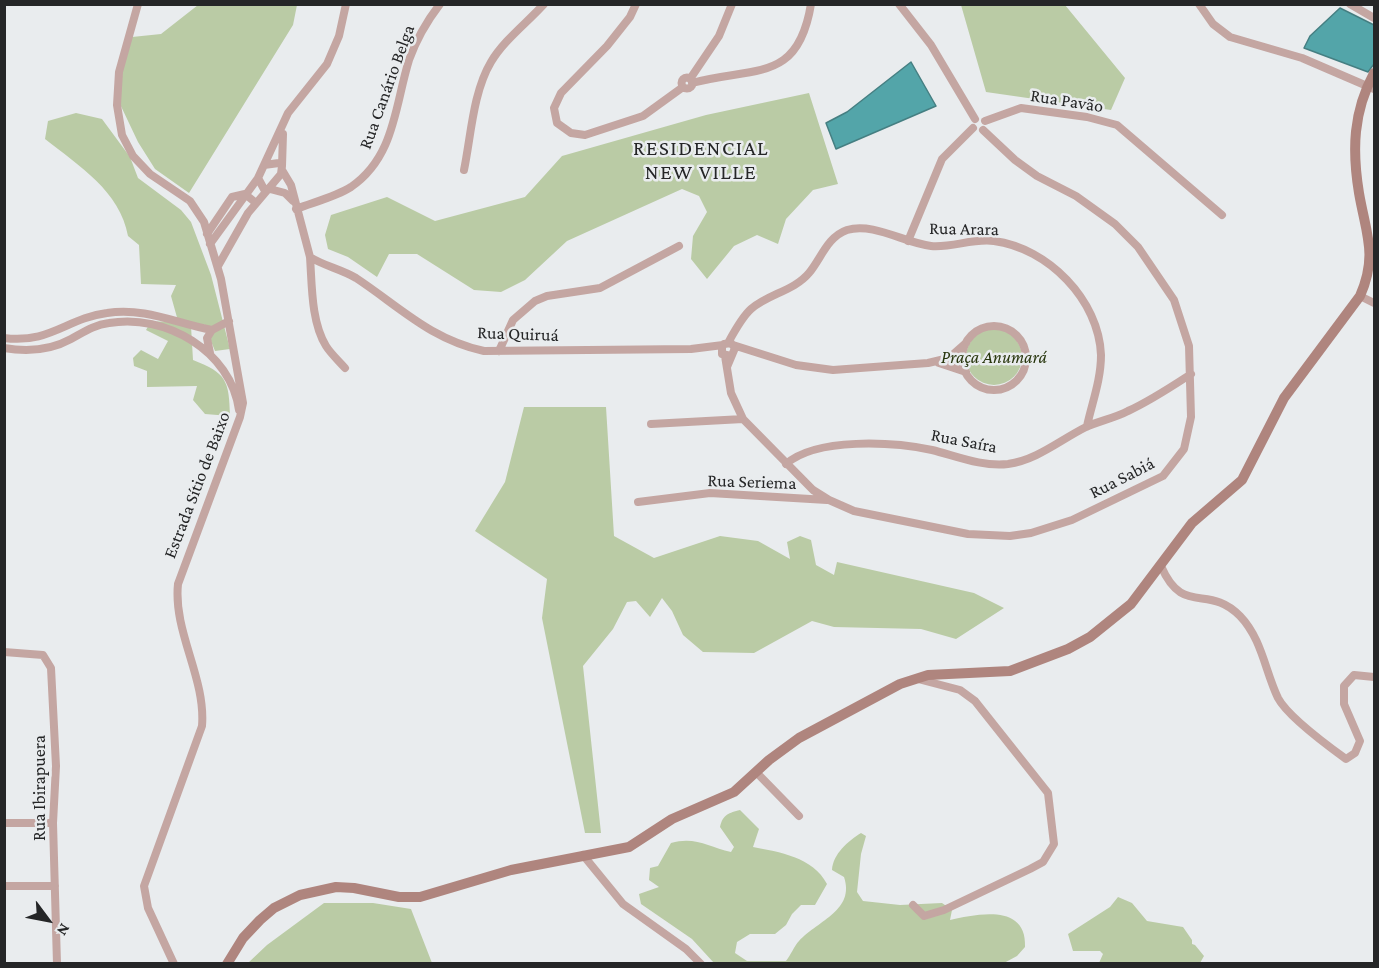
<!DOCTYPE html>
<meta charset="utf-8">
<style>
body{margin:0}
#map{position:relative;width:1379px;height:968px;overflow:hidden;background:#e9ecee;font-family:"Crimson Pro",serif}
canvas{display:block}
.frame{position:absolute;inset:0;border:6px solid #252627;pointer-events:none}
.north{position:absolute;left:18px;top:890px;width:60px;height:60px;-webkit-text-stroke:4px #e9ecee;paint-order:stroke;rotate:122deg;font-size:16px;font-weight:700;line-height:24px;text-align:center;color:#252627}
.north::after{content:'';display:block;margin:auto;width:21px;height:27px;background:#252627;clip-path:polygon(50% 0,100% 100%,50% 72%,0 100%)}
</style>
<div id="map">
<canvas width="1379" height="968"></canvas>
<div class="frame"></div>
<div class="north">N</div>
</div>
<script>
const g = document.querySelector('canvas').getContext('2d');
g.lineJoin = 'round';
function fillPath(path, color) {
  g.fillStyle = color;
  g.fill(path, 'evenodd');
}
function strokePath(path, color, width, dash) {
  g.strokeStyle = color;
  g.lineWidth = width;
  g.lineCap = dash ? 'butt' : 'round';
  g.setLineDash(dash || []);
  g.stroke(path);
}
function write(font, color, halo, rows, align = 'center') {
  g.font = font + ' "Crimson Pro",serif';
  g.lineWidth = 5;
  g.setLineDash([]);
  g.textBaseline = 'middle';
  g.strokeStyle = halo;
  g.fillStyle = color;
  for (const [text, x, y, turn = 0] of rows) {
    g.save();
    g.translate(x, y);
    g.rotate((+turn || 0) * Math.PI / 180);
    g.textAlign = isNaN(turn) ? turn : align;
    if (halo) g.strokeText(text, 0, 0);
    g.fillText(text, 0, 0);
    g.restore();
  }
}
const green = new Path2D(`
 M198,5h99l-4,20 -104,168 -34,-24 -17,-27 -19,-40 -2,-25 15,-40 29,-3z
 M961,5h104l60,73 -14,32 -125,-18z
 M809,93l29,91 -25,6 -27,29 -8,25 -21,-9 -23,11 -27,33 -16,-20 2,-23 14,-24 -8,-16 -17,-7 -115,52 -42,39 -24,12 -27,-2 -57,-36h-28l-12,23 -29,-20 -20,-8 -3,-14 6,-20 56,-18 48,24 90,-24 37,-41 144,-41z
 M76,113l26,6 28,38 8,21 43,32 10,12 20,53 19,74 -15,2 -11,-27 -13,2 2,34c34,13 36,21 37,56l-25,-2 -12,-14 4,-14 -50,1v-16l-13,-5 -1,-8 8,-8 17,9 10,-18 -22,-11 4,-7c8,-3 18,0 28,-2l-7,-25 5,-11 -35,-1 -2,-39 -11,-9c-8,-45 -49,-70 -83,-97l3,-18z
 M966 357a28 28 0 1 1 56 0a28 28 0 1 1-56 0Z
 M524,407h82l8,129 40,22 66,-22 38,5 32,18 -3,-17 13,-6 11,4 5,25 18,10 3,-13 137,31 30,15 -48,31 -35,-10 -87,-2 -22,-6 -58,32 -51,-1 -20,-17 -11,-24 -10,-13 -12,19 -14,-16 -9,1 -14,27 -30,37 18,167h-16l-43,-215 5,-39 -72,-48 30,-49z
 M740,810l19,19 -6,18c26,5 60,10 74,37l-12,21h-14l-9,9 -6,11 -11,9h-25l-13,8 -2,11 12,8h39c5,-6 8,-15 13,-20 20,-21 56,-31 45,-64l-12,-7c1,-16 16,-29 29,-37l5,3 -5,18 -4,38 6,9 37,4 42,-2 10,7 -2,10c27,-6 77,-17 75,27l-8,9 -13,7h-290l-22,-24 -51,-35 -2,-10 20,-7 -10,-7 1,-12 8,-2 13,-23c24,-7 38,4 60,9l3,-5 -14,-20c3,-13 9,-14 20,-17z
 M1118,897l14,6 15,18 36,6 9,13v4l3,1 9,11 -4,7h-101l4,-9 -3,-3h-27l-5,-17 42,-27z
 M324,903h49l38,6 21,54h-184l19,-18z`);
const water = new Path2D(`
 M1340,8l34,17v39l-6,8 -64,-24 6,-12z
 M911,62l25,44 -100,43 -10,-26 21,-11z`);
const street = new Path2D(`
 M138,4l-19,68 -2,33 5,30 11,21 17,18 40,27 14,21 17,57 22,124 -3,14 -62,167c-5,48 28,94 24,142l-58,160 4,22 26,56
 M636,4l-6,13 -23,29 -46,47 -7,15 3,15 14,10 14,2 58,-19 40,-29
 M899,4l32,41 44,74
 M1199,4l14,20 17,13 72,21 72,31
 M1350,4l24,14
 M681.5 83a5.5 5.5 0 1 1 11 0a5.5 5.5 0 1 1-11 0Z
 M690,79l29,-43 13,-32
 M692,83c62,-17 106,1 119,-79
 M985,121l36,-13 66,9 30,8 105,90
 M264,165l24,-52 39,-49 12,-28 7,-32
 M282,166l1,-32
 M282,170l9,15 19,72c14,9 31,12 46,21 44,29 74,61 128,73l207,-2 32,-4
 M464,170c7,-34 9,-78 27,-108 13,-22 36,-39 53,-58
 M270,189l15,4 8,8
 M296,209c18,-7 39,-12 55,-22 44,-30 44,-82 58,-127 7,-20 18,-39 31,-56
 M207,234l25,-37 13,-3 11,9
 M908,241l34,-82 31,-31
 M210,244l48,-66
 M310,257c2,27 1,65 16,89 5,8 13,15 19,22
 M218,266l30,-53 33,-39 1,-8 -3,-3 -15,2 -6,13 7,13
 M1360,296l14,7
 M962 358a32 32 0 1 1 64 0a32 32 0 1 1-64 0Z
 M4,338c46,6 63,-20 103,-25 37,-6 69,10 105,17l17,-9
 M728,343c6,-11 14,-26 23,-34 17,-15 43,-18 58,-36 12,-14 18,-36 38,-43 26,-8 58,13 84,16 21,2 42,-8 63,-5 54,7 105,59 107,114 0,25 -9,48 -14,71
 M733,345l63,20 37,5 95,-7 21,-5 17,-15
 M4,348c23,4 47,2 67,-9 13,-7 23,-14 38,-16 56,-10 122,28 130,87
 M499,351l14,-31 22,-19 12,-5 53,-8 79,-42
 M210,353l-3,-15 5,-8
 M725,356l6,37 12,26 70,71 16,10 25,11 114,23 42,2 21,-3 41,-13 91,-44 21,-27 7,-32 -2,-71 -15,-46 -36,-53 -23,-23 -39,-28 -39,-20 -22,-16 -32,-30
 M939,363l27,9
 M727,367l8,-19 -4,-5 -7,1 -2,3v7l9,2
 M651,424l92,-5
 M786,464c31,-27 107,-22 146,-14 24,6 50,17 76,14 29,-4 52,-24 78,-37 13,-6 29,-9 42,-16 22,-10 43,-24 63,-37
 M638,502l72,-9 117,7
 M1161,566c22,51 47,17 79,50 22,23 25,55 38,82 10,19 50,48 68,61l9,-6 5,-12 -16,-37v-18l10,-11 20,2
 M4,652l39,3 8,13 5,98 -3,57 4,141
 M756,772l43,44
 M4,823h49
 M583,855l40,49 63,45 15,15
 M4,886h51
 M913,905l11,11 20,-6 86,-41 13,-7 11,-18 -6,-51 -73,-92 -15,-11 -42,-11`);
const secondary = new Path2D(`
 M227,964l16,-26 17,-18 14,-12 26,-13 36,-8 18,1 45,9h21l91,-27 118,-23 43,-28 62,-27 35,-32 30,-22 101,-54 28,-9 82,-4 58,-22 22,-12 41,-33 61,-81 50,-43 42,-82 76,-102c18,-41 6,-62 -1,-103 -7,-43 -6,-81 15,-120`);
const streetNames = [
 ["Rua Canário Belga",387,87,-70],
 ["Rua Pavão",1067,101,9],
 ["Rua Arara",964,229,1],
 ["Rua Quiruá",518,334,2],
 ["Rua Saíra",964,441,11],
 ["Rua Sabiá",1122,478,-27],
 ["Rua Seriema",752,482,2],
 ["Estrada Sítio de Baixo",197,485,-69],
 ["Rua Ibirapuera",39,788,-90]
];
const parkNames = [
 ["Praça Anumará",994,357]
];
const quarterNames = [
 ["RESIDENCIAL",701,149],
 ["NEW VILLE",701,173]
];
fillPath(green, '#bacba5');
fillPath(water, '#53a5a9');
strokePath(water, '#457f82', 1.5);
strokePath(street, '#c4a6a2', 8);
strokePath(secondary, '#af857e', 10);
write('18px', '#252627', '#e9ecee', streetNames);
write('italic 18px', '#28360d', '#e9ecee', parkNames);
g.letterSpacing = '1.5px';
write('21px', '#252627', '#e9ecee', quarterNames);
g.letterSpacing = '0px';
</script>
